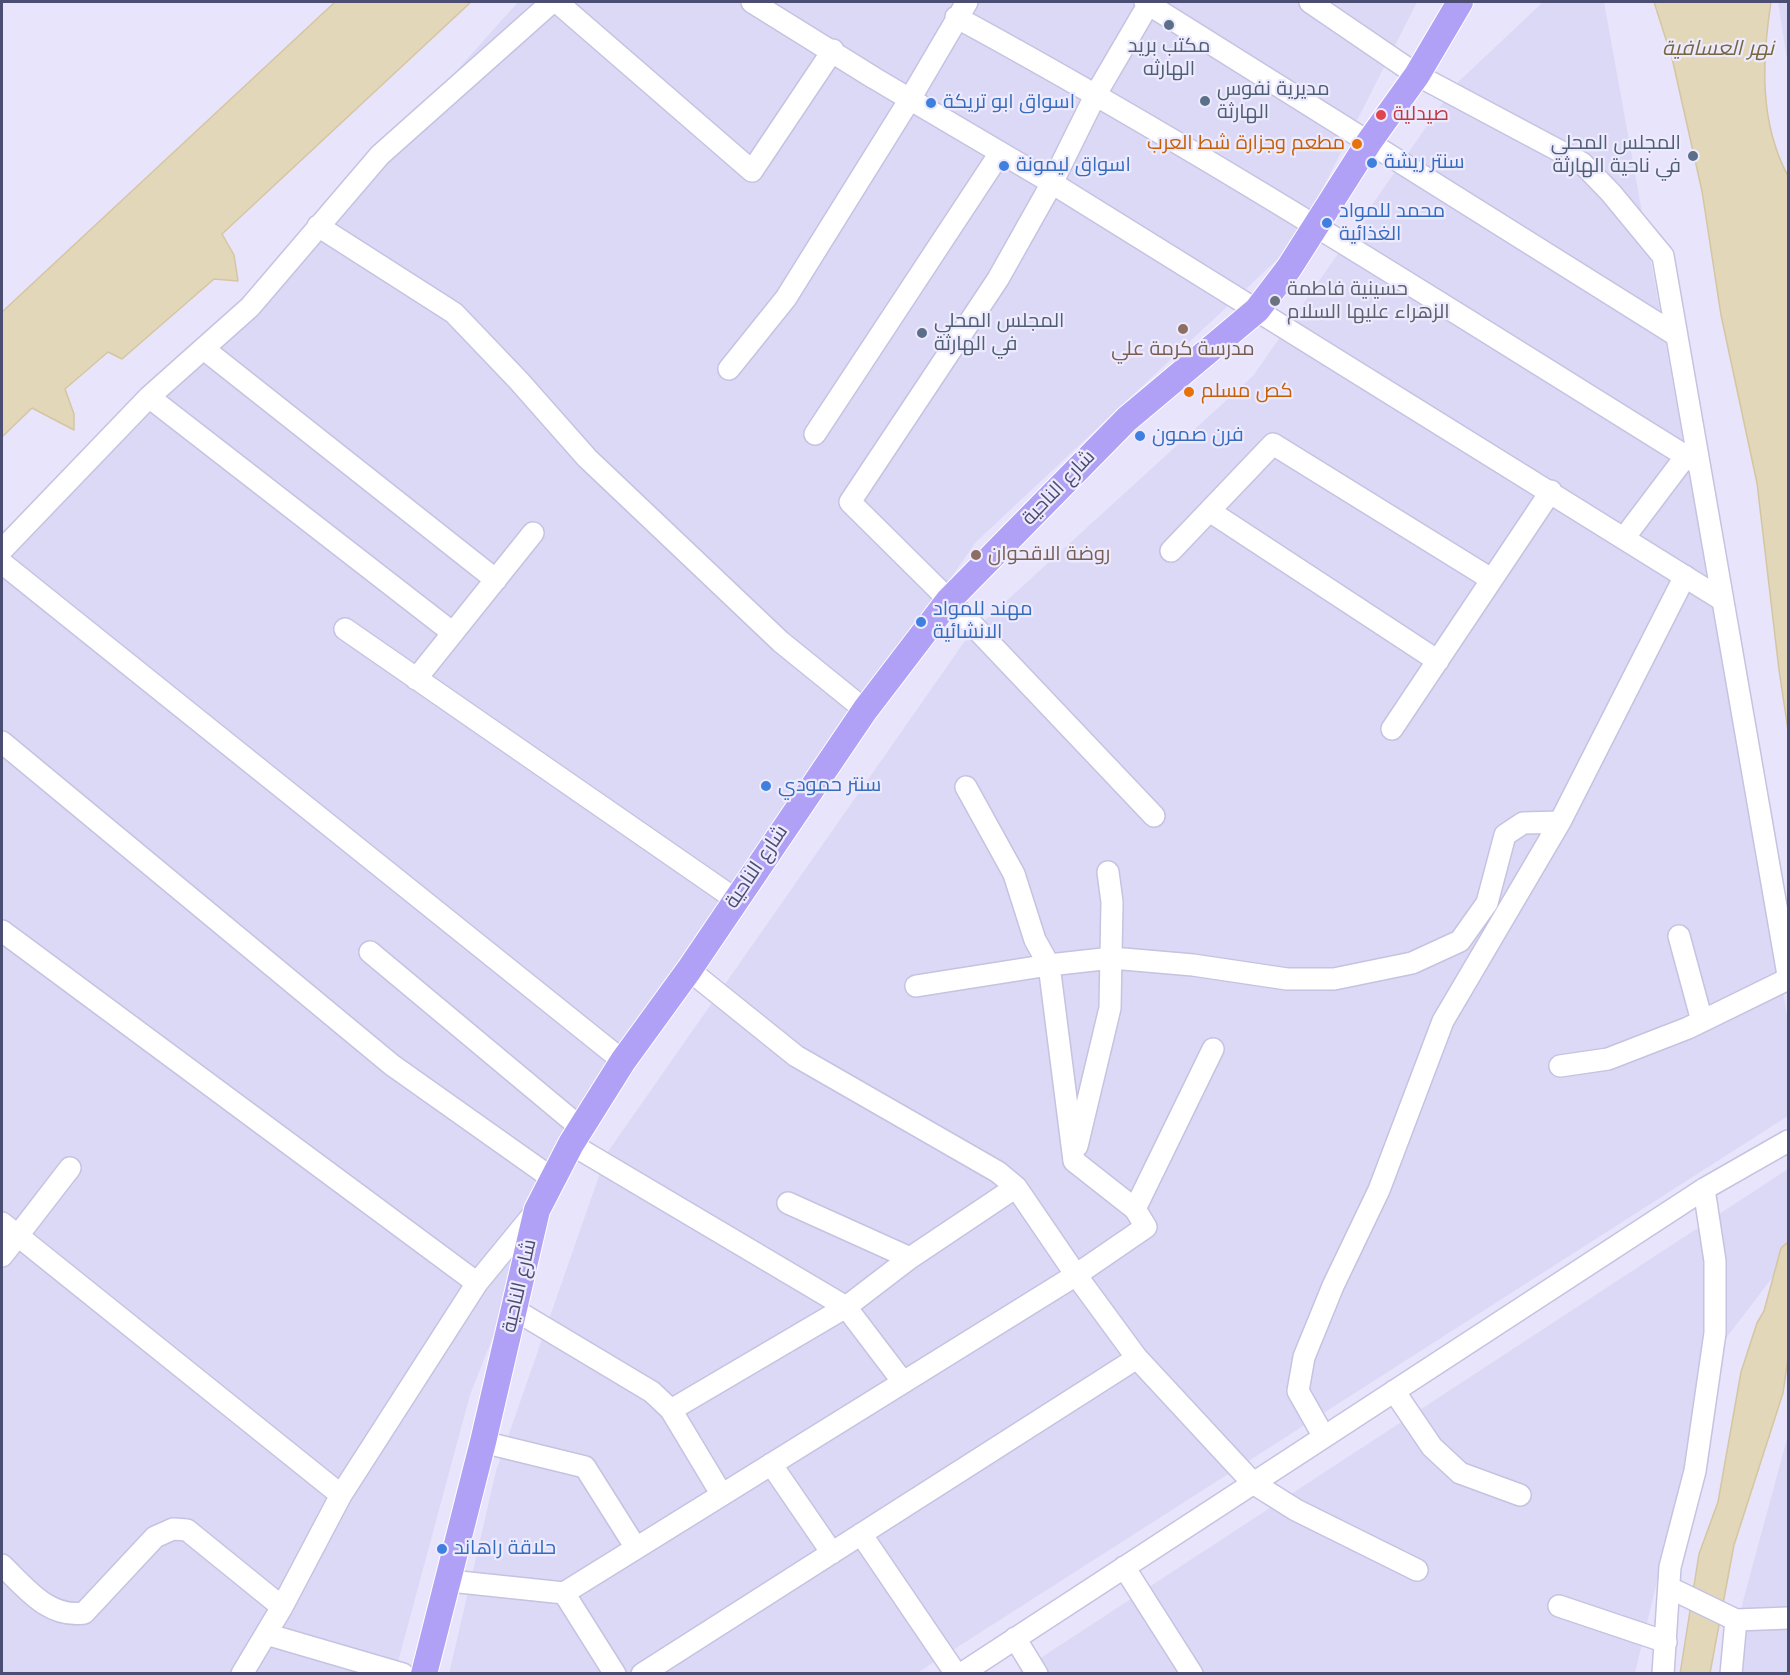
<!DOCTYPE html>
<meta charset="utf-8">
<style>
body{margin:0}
#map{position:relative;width:1790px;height:1675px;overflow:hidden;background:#e8e4fb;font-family:"DM Sans",sans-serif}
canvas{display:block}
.frame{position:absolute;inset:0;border:3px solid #4b4e72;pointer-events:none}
</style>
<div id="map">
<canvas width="1790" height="1675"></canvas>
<div class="frame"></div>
</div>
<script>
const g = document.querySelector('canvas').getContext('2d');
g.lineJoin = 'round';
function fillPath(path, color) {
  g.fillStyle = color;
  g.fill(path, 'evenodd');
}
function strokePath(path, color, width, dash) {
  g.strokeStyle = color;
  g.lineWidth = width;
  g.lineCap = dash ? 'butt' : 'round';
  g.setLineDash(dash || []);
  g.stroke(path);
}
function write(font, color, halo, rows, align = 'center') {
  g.font = font + ' "DM Sans",Cairo,sans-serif';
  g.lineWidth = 4.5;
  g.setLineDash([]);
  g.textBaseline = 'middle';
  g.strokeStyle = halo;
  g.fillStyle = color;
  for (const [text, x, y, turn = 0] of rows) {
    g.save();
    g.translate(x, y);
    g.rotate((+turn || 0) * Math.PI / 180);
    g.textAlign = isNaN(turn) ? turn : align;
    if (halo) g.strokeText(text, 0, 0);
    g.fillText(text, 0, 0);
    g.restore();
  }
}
const residential = new Path2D(`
 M518,2h899l-122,241 -319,299 -391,561 -115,292 -75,278 -393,1v-1122l252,-242 163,-195z
 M1543,2h61l184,1018v96l-871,557 -468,1 47,-203 111,-318 362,-518 284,-259 203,-292z
 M1778,2h10v64z
 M1788,1169v88l-77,101 -76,315 -619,1z
 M1788,1435v238l-56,1 11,-73z`);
const water = new Path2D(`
 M335,2h136l-249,232 12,21 4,26 -24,-2 -92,80 -14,-7 -43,37 9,25v16l-42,-22 -30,29v-125z
 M1654,2h117c-9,59 -12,120 17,174v554l-9,-60 -22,-187 -36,-168 -19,-124 -30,-133z
 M1788,1242v116l-5,35 -49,152 -24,128 -30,1 19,-120 19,-52 23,-130 16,-49 7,-12 17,-63z`);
const minor = new Path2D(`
 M557,2l195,169 81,-121
 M752,2l122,76 178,105 669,416
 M1145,2l531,333
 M1310,2l107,73 165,88 29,30 52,63 125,719
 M1148,5l-52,89 -44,89 -54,96 -148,223 99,98 205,216
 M956,17c254,138 496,294 741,446
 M318,226l136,87 65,68 68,77 194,184 84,68
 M204,349l292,231
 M729,369l57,-71 124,-199 57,-97
 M149,397l304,236
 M815,434l185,-281
 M1211,512l227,149
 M1624,538l62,-82
 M2,550l147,-153 101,-90 130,-152 172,-153
 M1171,551l102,-107 218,135
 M2,563l621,498
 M345,629l390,270
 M416,679l117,-146
 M1392,729l159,-238
 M2,742l390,323 161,114
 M2,931l475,352
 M1679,936l23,85
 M370,952l211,176
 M689,970l107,86 202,116 18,15 60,88 61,83 116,125 43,27 121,60
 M916,986l133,-21 63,-7 81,7 94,14h47l78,-16 48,-22 27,-38 18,-68 18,-12 37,-1
 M1560,1066l48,-7 80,-31 100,-49
 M571,1144l275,163 57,75
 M1077,1146l33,-138 2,-106 -4,-30
 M788,1203l122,55
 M1135,1209l78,-160
 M2,1223l339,272
 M2,1256l68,-88
 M515,1310l137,82 19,18 175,-103 64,-49 106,-71
 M1394,1391l38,56 28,26 60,22
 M671,1410l51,85
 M1324,1437l-26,-46 6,-34 29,-71 46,-96 64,-169 117,-199 125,-246
 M483,1442l102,25 51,81
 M771,1464l61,89
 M861,1534l95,140
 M2,1565c24,23 46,53 82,48l71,-76 18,-8 14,1 95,77
 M1124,1567l68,107
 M450,1581l114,12 51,81
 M1670,1588l66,32 52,-2
 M564,1593l512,-318 70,-48 -11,-18 -61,-48 -25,-196 -14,-25 -21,-66 -48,-87
 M1559,1606l107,36
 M266,1634l137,40
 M1015,1638l22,36
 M242,1674l40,-67 59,-112 136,-212 59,-72
 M642,1674l495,-316
 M961,1674l743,-485 84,-48
 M1663,1674l7,-107 25,-96 20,-138v-72l-11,-72
 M1731,1674l5,-54`);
const major = new Path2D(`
 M424,1674l59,-232 54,-232 34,-66 52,-83 66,-91 176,-260 84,-110 178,-181 130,-109 32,-42 80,-126 48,-67 43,-73`);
const markers = [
 [1169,25,6,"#5c6f8a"],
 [1205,101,6,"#5c6f8a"],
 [931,103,6,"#3f7fe0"],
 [1381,115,6,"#e0444e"],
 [1357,144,6,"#e8710a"],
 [1693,156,6,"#5c6f8a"],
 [1372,163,6,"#3f7fe0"],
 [1004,166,6,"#3f7fe0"],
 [1327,223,6,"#3f7fe0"],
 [1275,301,6,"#6b7280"],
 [1183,329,6,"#8d6e63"],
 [922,333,6,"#5c6f8a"],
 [1189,392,6,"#e8710a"],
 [1140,436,6,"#3f7fe0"],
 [976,555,6,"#8d6e63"],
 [921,622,6,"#3f7fe0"],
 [766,786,6,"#3f7fe0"],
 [442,1549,6,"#3f7fe0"]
];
const serviceNames = [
 ["مكتب بريد",1169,47,"center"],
 ["الهارثه",1169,70,"center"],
 ["مديرية نفوس",1217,90],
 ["الهارثة",1217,113],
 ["المجلس المحلي",1681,144,"right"],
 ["في ناحية الهارثة",1681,167,"right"],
 ["المجلس المحلي",934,322],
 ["في الهارثة",934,345]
];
const shopNames = [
 ["اسواق ابو تريكة",943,103],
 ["سنتر ريشة",1384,163],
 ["اسواق ليمونة",1016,166],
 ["محمد للمواد",1339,212],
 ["الغذائية",1339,235],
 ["فرن صمون",1152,436],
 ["مهند للمواد",933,610],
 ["الانشائية",933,633],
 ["سنتر حمودي",778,786],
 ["حلاقة راهاند",454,1549]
];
const healthNames = [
 ["صيدلية",1393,115]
];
const foodNames = [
 ["مطعم وجزارة شط العرب",1345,144],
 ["كص مسلم",1201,392,"left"]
];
const worshipNames = [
 ["حسينية فاطمة",1287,290],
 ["الزهراء عليها السلام",1287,313]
];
const educationNames = [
 ["مدرسة كرمة علي",1183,350],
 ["روضة الاقحوان",988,555,"left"]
];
const streetNames = [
 ["شارع الناحية",1059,488,-46],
 ["شارع الناحية",757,867,-56],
 ["شارع الناحية",520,1286,-77]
];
const waterNames = [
 ["نهر العسافية",1718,49]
];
fillPath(residential, '#dcd9f7');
fillPath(water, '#e3d7ba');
strokePath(water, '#d4c6a0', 1.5);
strokePath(minor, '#c4c3e1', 24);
strokePath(major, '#fff', 28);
strokePath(minor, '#fff', 21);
strokePath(major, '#b0a0f6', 26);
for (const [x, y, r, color] of markers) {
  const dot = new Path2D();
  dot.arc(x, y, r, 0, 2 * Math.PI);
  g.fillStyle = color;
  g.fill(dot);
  strokePath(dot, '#edeafe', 2);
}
write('20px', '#4e5e75', '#edeafe', serviceNames, 'left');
write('20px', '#366cbe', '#edeafe', shopNames, 'left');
write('20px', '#be3a42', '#edeafe', healthNames, 'left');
write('20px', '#c56008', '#edeafe', foodNames, 'right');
write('20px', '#5b616d', '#edeafe', worshipNames, 'left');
write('20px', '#785e54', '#edeafe', educationNames);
write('20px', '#4b4e72', '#edeafe', streetNames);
write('italic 21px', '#766740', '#edeafe', waterNames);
</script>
